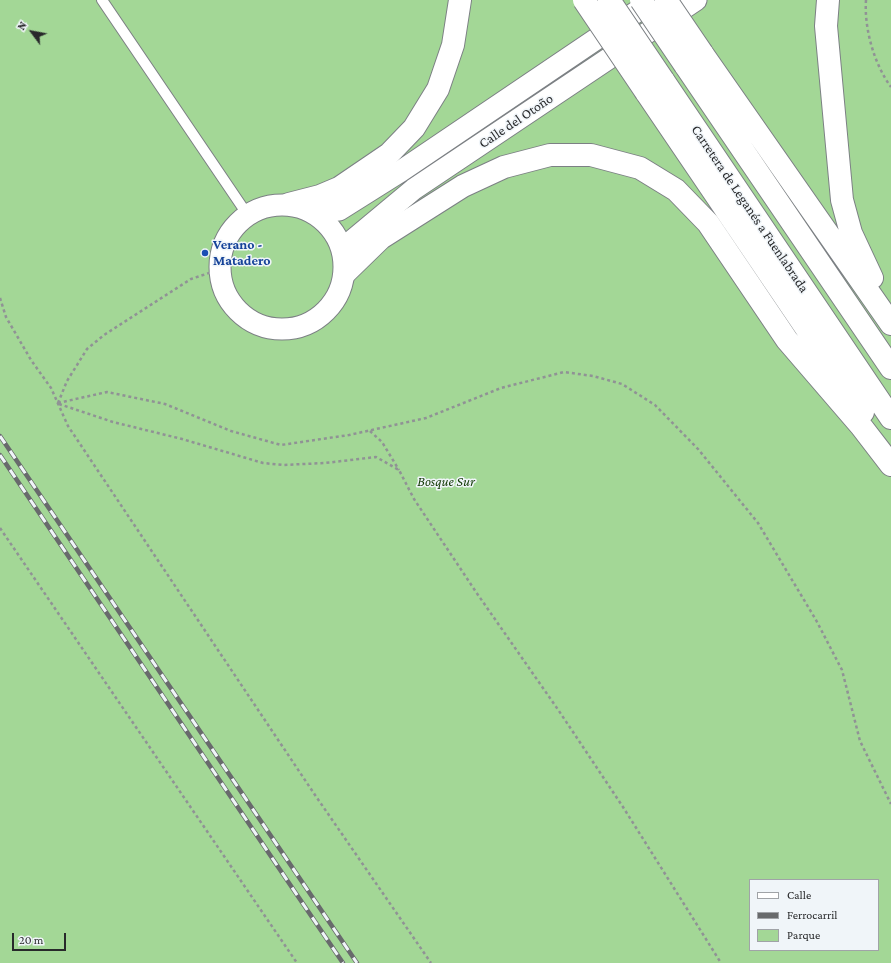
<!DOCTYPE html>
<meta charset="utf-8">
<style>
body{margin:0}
#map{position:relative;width:891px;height:963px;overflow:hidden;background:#e3e7eb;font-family:"Crimson Pro",serif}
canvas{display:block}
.legend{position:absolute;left:749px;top:879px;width:130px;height:72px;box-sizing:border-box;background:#f0f5f9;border:1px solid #a0a3a7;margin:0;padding:5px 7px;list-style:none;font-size:12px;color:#28292b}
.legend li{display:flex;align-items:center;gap:8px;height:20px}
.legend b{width:20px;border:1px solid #a0a3a7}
.north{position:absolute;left:12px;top:12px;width:40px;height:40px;-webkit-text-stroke:3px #f0f5f9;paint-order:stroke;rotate:302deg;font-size:11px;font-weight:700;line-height:16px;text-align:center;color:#28292b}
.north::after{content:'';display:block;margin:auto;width:14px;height:18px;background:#28292b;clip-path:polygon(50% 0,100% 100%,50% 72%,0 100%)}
.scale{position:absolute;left:12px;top:933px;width:54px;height:18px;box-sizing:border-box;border:2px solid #28292b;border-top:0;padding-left:5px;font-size:12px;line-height:14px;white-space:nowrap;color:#28292b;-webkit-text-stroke:3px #f0f5f9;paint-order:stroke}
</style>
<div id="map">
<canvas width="891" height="963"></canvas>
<ul class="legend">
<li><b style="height:5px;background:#fff"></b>Calle</li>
<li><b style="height:5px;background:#686a6c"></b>Ferrocarril</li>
<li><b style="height:11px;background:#a3d796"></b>Parque</li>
</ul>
<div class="north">N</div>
<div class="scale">20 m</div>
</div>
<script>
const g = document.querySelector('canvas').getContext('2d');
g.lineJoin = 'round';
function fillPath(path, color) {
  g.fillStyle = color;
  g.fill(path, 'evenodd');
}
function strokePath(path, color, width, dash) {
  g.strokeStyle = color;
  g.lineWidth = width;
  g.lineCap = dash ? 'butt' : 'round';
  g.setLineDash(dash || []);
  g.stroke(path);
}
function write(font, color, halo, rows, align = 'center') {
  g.font = font + ' "Crimson Pro",serif';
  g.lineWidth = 3;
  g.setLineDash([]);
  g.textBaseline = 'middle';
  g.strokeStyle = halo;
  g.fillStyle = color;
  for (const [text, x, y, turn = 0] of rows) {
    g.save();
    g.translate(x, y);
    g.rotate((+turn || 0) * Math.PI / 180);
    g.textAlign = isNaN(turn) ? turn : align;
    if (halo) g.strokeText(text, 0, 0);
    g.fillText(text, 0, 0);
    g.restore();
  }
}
const green = new Path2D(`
 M0,0h891v963h-891zM750,880h128v70h-128z`);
const path = new Path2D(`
 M866,0c-2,28 8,64 25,87
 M0,298l6,19 25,43 20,28 17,38 247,369 116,168
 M58,403l49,-11 58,12 66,27 50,14 68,-10 77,-17 75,-30 63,-16 29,4 29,8 33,21 43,44 60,74 58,97 26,50 18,71 31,63
 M58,403l9,-22 20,-32 17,-14 87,-56 27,-9
 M59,404l54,18 69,17 81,24 20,2 42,-2 51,-6 23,13 15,29 62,93 83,119 64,96 98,156
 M370,431l12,11 17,28
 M0,528l297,435`);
const service = new Path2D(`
 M102,0l145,214`);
const minor = new Path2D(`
 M220 267a62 62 0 1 1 124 0a62 62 0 1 1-124 0Z
 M314,212l25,-2 62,-39 253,-171
 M342,249l72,-60 282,-189`);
const trunk = new Path2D(`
 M828,0l-2,26 16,174 9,33 21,45
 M702,53l189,271
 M685,65l206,303
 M663,80l228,338
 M646,92l217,320
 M289,204l31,-8 19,-8 50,-34 25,-26 24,-39 15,-44 7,-45
 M345,273l36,-35 82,-52 41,-19 46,-12h41l49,13 36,22 32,33 79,117 74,86 30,39`);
const rail = new Path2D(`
 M0,436l357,527
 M0,455l343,508`);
const trunkBridge = new Path2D(`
 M584,0l62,92
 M609,0l54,80
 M641,0l44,65
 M666,0l36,53`);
const markers = [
 [205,253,4,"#1a4fb4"]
];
const streetNames = [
 ["Calle del Otoño",516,121,-34],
 ["Carretera de Leganés a Fuenlabrada",750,209,56]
];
const transitNames = [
 ["Verano -",213,245],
 ["Matadero",213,261]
];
const parkNames = [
 ["Bosque Sur",446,482]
];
fillPath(green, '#a3d796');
strokePath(service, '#7c8084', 12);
strokePath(minor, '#7c8084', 23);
strokePath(trunk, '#7c8084', 24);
strokePath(path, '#909295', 2.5, [3, 3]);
strokePath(service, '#fff', 10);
strokePath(minor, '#fff', 21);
strokePath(trunk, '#fff', 22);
strokePath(rail, '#686a6c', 4.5);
strokePath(rail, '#f0f5f9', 3, [9]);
strokePath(trunkBridge, '#7c8084', 24, []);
strokePath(trunkBridge, '#fff', 22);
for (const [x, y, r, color] of markers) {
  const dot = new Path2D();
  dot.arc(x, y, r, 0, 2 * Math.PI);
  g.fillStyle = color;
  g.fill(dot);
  strokePath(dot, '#f0f5f9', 1.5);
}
write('14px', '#28292b', '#f0f5f9', streetNames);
write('bold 14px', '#164399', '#f0f5f9', transitNames, 'left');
write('italic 14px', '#113904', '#f0f5f9', parkNames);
</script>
